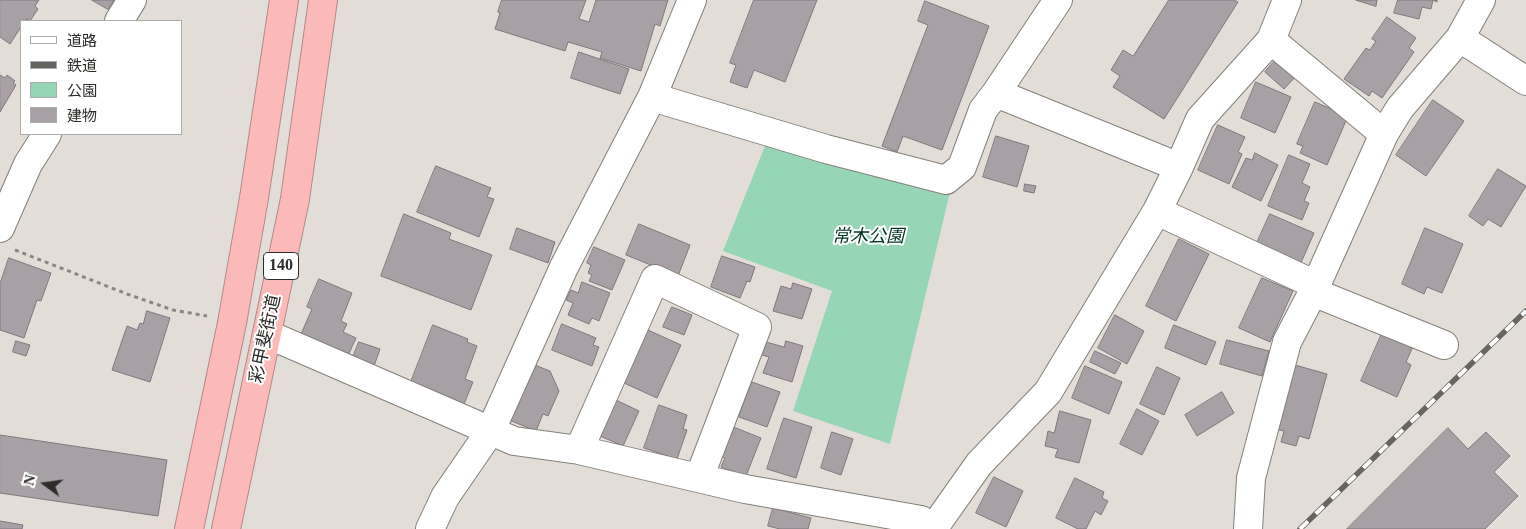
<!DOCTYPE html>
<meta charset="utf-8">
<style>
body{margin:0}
#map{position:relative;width:1526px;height:529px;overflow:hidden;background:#e2ded7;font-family:"Times New Roman","Noto Sans JP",serif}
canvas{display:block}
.legend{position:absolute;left:20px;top:20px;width:162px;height:115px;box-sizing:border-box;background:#fff;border:1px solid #ababa9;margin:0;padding:6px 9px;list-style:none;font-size:15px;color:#2d2c29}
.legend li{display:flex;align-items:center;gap:10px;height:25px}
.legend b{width:25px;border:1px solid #ababa9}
.north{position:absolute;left:20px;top:459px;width:50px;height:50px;-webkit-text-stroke:4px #fff;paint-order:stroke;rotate:284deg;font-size:14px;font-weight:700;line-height:20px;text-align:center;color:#2d2c29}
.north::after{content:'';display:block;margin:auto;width:18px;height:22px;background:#2d2c29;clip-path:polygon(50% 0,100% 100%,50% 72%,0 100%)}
</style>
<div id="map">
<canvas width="1526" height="529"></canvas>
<ul class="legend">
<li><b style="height:6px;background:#fff"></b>道路</li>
<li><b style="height:6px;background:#676561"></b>鉄道</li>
<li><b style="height:14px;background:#96d5b6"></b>公園</li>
<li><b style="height:14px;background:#a7a0a5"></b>建物</li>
</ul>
<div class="north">N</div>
</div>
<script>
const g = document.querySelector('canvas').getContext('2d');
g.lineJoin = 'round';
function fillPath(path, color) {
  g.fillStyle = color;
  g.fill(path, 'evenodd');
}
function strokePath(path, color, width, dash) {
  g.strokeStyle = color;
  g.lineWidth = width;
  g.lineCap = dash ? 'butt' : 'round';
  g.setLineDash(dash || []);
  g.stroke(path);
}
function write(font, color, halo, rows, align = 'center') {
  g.font = font + ' "Times New Roman","Noto Sans JP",serif';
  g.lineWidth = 4;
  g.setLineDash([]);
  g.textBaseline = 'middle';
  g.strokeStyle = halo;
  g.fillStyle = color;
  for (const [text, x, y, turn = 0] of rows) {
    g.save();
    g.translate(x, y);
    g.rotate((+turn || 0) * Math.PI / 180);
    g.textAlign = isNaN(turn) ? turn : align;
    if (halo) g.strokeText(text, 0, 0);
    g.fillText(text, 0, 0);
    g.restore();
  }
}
const green = new Path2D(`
 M767,141l183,51 -60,252 -97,-33 39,-120 -109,-40z`);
const building = new Path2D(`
 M0,0h39l-4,6 3,3 -8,12 -3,-2 -2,2h-4v6l-11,17 -10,-7z
 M92,0h22l-6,9z
 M502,0h84l-7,19 10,3 7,-22h72l-8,26 -5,-2 -14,47 -41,-13 2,-6 -34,-10 -3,9 -70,-22 5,-16 -2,-1z
 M754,0h63l-32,82 -31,-12 -7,18 -17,-6 6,-17 -6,-2z
 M1169,0h65l4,2 -74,117 -51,-32 7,-11 -9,-6 12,-20 10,6z
 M1356,0h21l-1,6z
 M1398,0h39v2l-4,-2 -2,9 -9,-2 -3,12 -25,-6z
 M925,1l64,25 -47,124 -39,-14 -6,16 -15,-6 46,-121 -10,-4z
 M1387,17l29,21 -7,10 5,4 -32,46 -10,-7 -3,5 -25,-17 22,-31 4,2 6,-9 -4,-2z
 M579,52l50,17 -9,25 -49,-16z
 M1279,56l20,17 -15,16 -19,-17z
 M0,75l5,3 2,-3 8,6 -2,2 3,2 -16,27z
 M1256,82l35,15 -16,36 -34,-15z
 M1433,100l31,21 -38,55 -30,-21z
 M1315,102l33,14 -21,49 -27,-12 3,-7 -6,-2z
 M1218,125l27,12 -7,15 4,2 -13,30 -31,-14z
 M996,136l33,10 -12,41 -34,-10z
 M1255,153l23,12 -17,36 -29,-14 14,-29 6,2z
 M1289,155l21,9 -8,19 8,4 -6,14 5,2 -7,17 -34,-14z
 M436,166l55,22 -4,9 7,2 -15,38 -62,-25z
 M1498,169l28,17 -25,41 -13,-8 -5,7 -14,-10z
 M1025,184l11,2 -2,7 -10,-2z
 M404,214l47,19 -2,6 43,16 -21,55 -90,-34z
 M1270,214l44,19 -14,32 -44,-20z
 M639,224l51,21 -12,31 -52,-21z
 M517,228l38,14 -7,21 -38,-14z
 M1425,228l38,16 -21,49 -15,-6 -3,7 -22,-10z
 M1179,239l30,15 -33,67 -30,-15z
 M594,247l31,13 -13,30 -23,-9 3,-6 -4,-2 3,-8 -4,-2z
 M722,256l33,11 -5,15 -3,-1 -7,17 -29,-11z
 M9,258l42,15 -10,28 -4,-1 -13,38 -24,-8v-46z
 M1262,278l31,13 -23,51 -31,-14z
 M319,279l33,14 -11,28 6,3 -4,8 13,6 -10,22 -42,-17 3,-7 -6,-2 11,-25 -5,-2z
 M582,282l28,11 -11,28 -7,-3 -3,6 -21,-9 5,-12 -7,-3 5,-10 7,3z
 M793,283l19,6 -10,30 -29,-8 8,-25 10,3z
 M672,307l20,8 -8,20 -21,-8z
 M147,311l23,7 -20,64 -38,-12 15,-44 10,4 3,-7 3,1z
 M1115,315l29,16 -17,33 -29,-16z
 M562,324l34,14 -3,7 6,2 -7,19 -40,-16z
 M433,325l35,14 -1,3 10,4 -12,33 8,3 -11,27 -36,-14 3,-6 -18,-7z
 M1174,325l42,17 -10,23 -41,-17z
 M1384,329l31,13 -9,20 5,3 -14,32 -36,-16z
 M648,330l33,15 -24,53 -33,-15z
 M1227,340l42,11 -7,25 -42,-12z
 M16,341l14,4 -4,11 -13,-4z
 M786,341l17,5 -11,36 -29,-9 6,-16 -7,-2 4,-13 18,5z
 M359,342l21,7 -7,20 -22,-7z
 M1095,351l26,12 -6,11 -25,-12z
 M532,364l18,7 9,20 -11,25 -5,-2 -7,17 -27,-11z
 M1295,365l32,9 -18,65 -10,-3 -3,10 -15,-4 3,-11 -12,-3z
 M1085,366l37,16 -13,32 -37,-16z
 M1157,367l23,11 -16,37 -24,-11z
 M752,382l28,10 -13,35 -28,-10z
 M1222,392l12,21 -37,23 -12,-21z
 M616,400l23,11 -16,35 -23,-10z
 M659,405l28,10 -4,14 4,1 -10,29 -33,-11z
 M1137,409l22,12 -17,34 -22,-11z
 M1060,411l31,9 -12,43 -24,-6 3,-8 -13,-3 3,-15 6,2z
 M784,418l28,9 -16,51 -29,-9z
 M731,426l30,12 -15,38 -25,-9 4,-9 -5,-2z
 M1448,428l20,21 18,-17 24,24 -16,16 24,24 -33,33h-138z
 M832,432l21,7 -12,36 -20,-7z
 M0,435l167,25 -9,56 -158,-23z
 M994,477l29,14 -17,36 -30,-14z
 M1075,478l29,14 -2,6 6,3 -7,14 -6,-4 -9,18h-8l-22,-11z
 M773,508l38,10 -3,11h-28l-12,-3z
 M0,521l23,4 -1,4h-22z`);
const path = new Path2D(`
 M15,250l112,44 46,16 34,6`);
const minor = new Path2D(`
 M119,21l13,-21
 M1460,38l66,43
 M1271,40l113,94
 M996,93l183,74
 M652,97l174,52 120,31 16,-13 21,-57 13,-17 62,-93
 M1157,211l159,74
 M0,228l28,-64 19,-30
 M1313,292l131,53
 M267,334l247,107 65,9 166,39 176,31 14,9
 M579,450l76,-171 102,48 -58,151
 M430,529l15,-32 46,-67 73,-163 88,-170 40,-97
 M933,529l46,-65 69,-72 109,-181 22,-44 21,-48 71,-79 16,-40
 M1248,529l3,-51 36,-136 26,-50 71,-158 16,-26 60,-70 21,-38`);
const highway = new Path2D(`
 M189,529l43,-206 22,-125 30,-198
 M226,529l69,-330 28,-199`);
const rail = new Path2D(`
 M1300,529l226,-218`);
const shields = [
 [281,266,35]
];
const shieldNames = [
 ["140",281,266]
];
const parkNames = [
 ["常木公園",868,237]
];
const streetNames = [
 ["彩甲斐街道",266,339,-78]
];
fillPath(green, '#96d5b6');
fillPath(building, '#a7a0a5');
strokePath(building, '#7f787d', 1);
strokePath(minor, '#838079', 30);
strokePath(highway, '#b38886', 30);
strokePath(path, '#8a8782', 3, [4, 4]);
strokePath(minor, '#fff', 28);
strokePath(highway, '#fbbab8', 28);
strokePath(rail, '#676561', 5.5);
strokePath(rail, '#fff', 4, [11]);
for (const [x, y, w] of shields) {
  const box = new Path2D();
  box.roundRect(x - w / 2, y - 13.5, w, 27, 4);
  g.fillStyle = '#fff';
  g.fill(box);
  strokePath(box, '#2d2c29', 1);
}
write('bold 16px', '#2d2c29', null, shieldNames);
write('italic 18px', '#003422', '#fff', parkNames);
write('18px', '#2d2c29', '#fff', streetNames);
</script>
